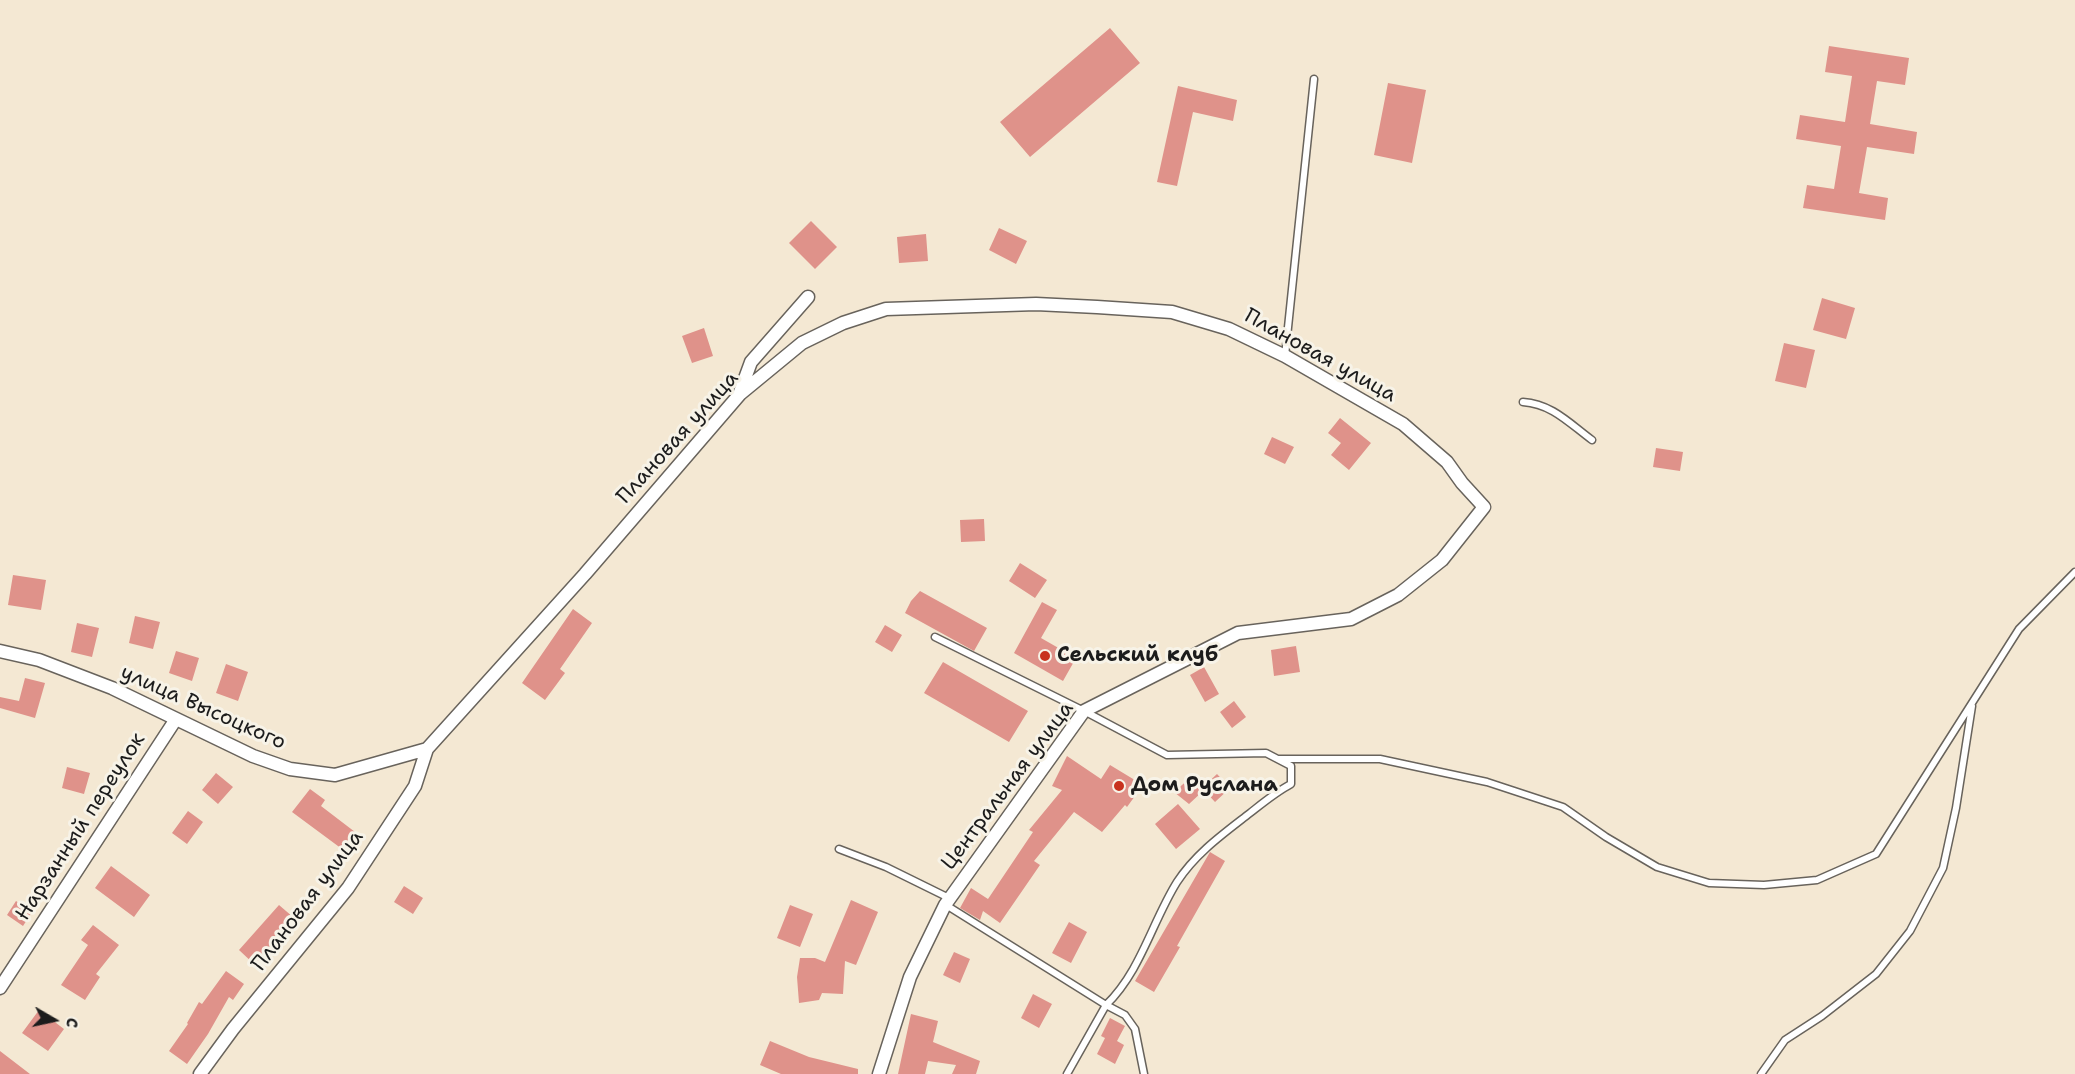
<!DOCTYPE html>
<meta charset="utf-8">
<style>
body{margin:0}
#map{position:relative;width:2075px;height:1074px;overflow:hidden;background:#f4e8d3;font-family:"Shantell Sans",sans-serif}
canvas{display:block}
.north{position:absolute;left:24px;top:990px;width:60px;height:60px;-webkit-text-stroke:4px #f7f3e8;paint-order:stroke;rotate:99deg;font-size:16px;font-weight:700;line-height:24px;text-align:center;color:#1c1c1c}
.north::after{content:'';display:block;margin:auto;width:21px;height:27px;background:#1c1c1c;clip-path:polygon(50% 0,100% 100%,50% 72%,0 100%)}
</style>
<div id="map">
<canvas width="2075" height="1074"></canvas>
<div class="north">С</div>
</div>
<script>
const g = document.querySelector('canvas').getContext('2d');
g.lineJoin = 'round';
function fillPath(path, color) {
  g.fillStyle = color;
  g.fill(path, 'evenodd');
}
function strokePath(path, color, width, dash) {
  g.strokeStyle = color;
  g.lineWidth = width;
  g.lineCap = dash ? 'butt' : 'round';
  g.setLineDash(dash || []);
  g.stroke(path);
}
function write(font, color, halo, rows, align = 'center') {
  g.font = font + ' "Shantell Sans",sans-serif';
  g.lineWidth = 6;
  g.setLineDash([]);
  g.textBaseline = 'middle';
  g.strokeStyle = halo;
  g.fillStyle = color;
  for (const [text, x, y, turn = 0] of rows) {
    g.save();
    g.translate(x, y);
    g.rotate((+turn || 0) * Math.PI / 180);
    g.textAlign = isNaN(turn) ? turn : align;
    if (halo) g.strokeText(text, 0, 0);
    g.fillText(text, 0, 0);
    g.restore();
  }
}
const building = new Path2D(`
 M1110,28l30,35 -110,94 -30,-35z
 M1829,46l80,12 -4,27 -28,-4 -7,43 47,8 -3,22 -47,-7 -8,46 29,5 -3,22 -82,-12 4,-23 27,4 7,-43 -45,-7 4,-24 45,7 7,-46 -27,-4z
 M1388,83l38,7 -14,73 -38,-8z
 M1178,86l59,14 -4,21 -40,-9 -16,74 -20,-4z
 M811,221l26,26 -22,22 -26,-26z
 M999,228l28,13 -11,23 -27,-14z
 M926,234l2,27 -29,2 -2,-26z
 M1822,298l33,10 -9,31 -33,-9z
 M704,328l9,28 -21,7 -10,-27z
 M1784,343l31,7 -9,38 -31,-7z
 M1340,418l31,25 -22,27 -18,-15 10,-12 -13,-10z
 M1272,437l22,10 -9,17 -21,-10z
 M1656,448l27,4 -3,19 -27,-4z
 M984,519l1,22 -24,1 -1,-22z
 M1020,563l27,17 -12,18 -26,-17z
 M13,575l33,5 -5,30 -33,-5z
 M920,591l67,37 -13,23 -69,-38 6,-12z
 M1042,602l15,8 -16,28 35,20 -13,23 -49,-28z
 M573,609l19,14 -32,46 5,4 -20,27 -23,-17z
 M135,616l25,6 -7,27 -24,-6z
 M77,623l22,5 -7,29 -21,-5z
 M885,625l17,10 -10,17 -17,-10z
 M1296,646l4,26 -26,4 -3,-26z
 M176,651l23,7 -7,23 -23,-8z
 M943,662l85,49 -19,31 -85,-49z
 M226,664l22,8 -10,29 -22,-8z
 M1204,667l15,27 -14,8 -15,-27z
 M25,678l20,5 -10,35 -35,-10v-11l19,4z
 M1234,701l12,16 -14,11 -12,-16z
 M1067,756l34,23 9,-14 33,20 -16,22 -2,-2 -23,27 -28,-20 -40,49 6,4 -40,58 -17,-12 -3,9 -20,-12 11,-20 17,11 45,-67 -4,-2 33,-40 -10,-4z
 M67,767l23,6 -6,21 -22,-6z
 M216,773l17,14 -15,17 -16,-14z
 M1217,774l13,14 -15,14 -13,-14z
 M1190,778l12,14 -13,12 -15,-12z
 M310,789l15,11 -4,6 34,26 -13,17 -50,-37z
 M1178,804l22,25 -24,20 -21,-25z
 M188,811l15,11 -16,22 -15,-11z
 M1210,852l15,9 -48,85 3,1 -26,45 -19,-11z
 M111,866l39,29 -16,22 -39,-29z
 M404,886l19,12 -10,16 -19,-12z
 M851,900l27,12 -22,53 -11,-4 -2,33 -21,-1 -3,7 -20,3 -2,-26 3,-19h15l10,4z
 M16,901l16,11 -9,14 -16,-11z
 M279,905l14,12 -38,48 -16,-15z
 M790,905l23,9 -13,33 -23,-9z
 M1069,922l18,10 -16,31 -19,-10z
 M93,925l26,20 -23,29 4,3 -15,23 -24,-15 27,-40 -7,-5z
 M954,952l16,7 -10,24 -17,-8z
 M226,971l18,13 -11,16 -4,-3 -21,37 -21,30 -18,-13 19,-27 -1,-1 12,-21 3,2z
 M1033,994l19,10 -13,24 -18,-10z
 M39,1010l25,19 -16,22 -26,-18z
 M911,1014l27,7 -5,21 47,19 -4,13h-24l4,-9 -28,-4 -3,13h-27z
 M1110,1018l15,8 -8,15 7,4 -9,19 -18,-10 8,-16 -4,-2z
 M770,1041l39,16 49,12v5h-77l-21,-9z
 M0,1051l30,23h-30z`);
const service = new Path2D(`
 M1285,356l29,-277
 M1523,402c29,2 46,21 69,38
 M935,637l149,74 83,44 99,-2 25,13v18c-15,8 -27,18 -41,29 -27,21 -54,40 -73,69 -25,40 -36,89 -71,123l-160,-100
 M1278,759h102l107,23 76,25 43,30 51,30 52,16 55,2 53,-5 59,-26 143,-225 56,-57
 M839,849l47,18 63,31
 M1067,1074l39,-69 19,10 10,14 9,45
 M1761,1074l24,-34 37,-24 54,-42 34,-43 33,-63 13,-60 16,-102`);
const minor = new Path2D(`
 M740,392l11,-30 57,-65
 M0,651l39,9 73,28 141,68 37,13 45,6 92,-26
 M0,988l176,-269
 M200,1074l33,-45 115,-141 67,-102 12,-37 158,-175 155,-180 62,-51 41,-20 43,-14 150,-5 61,3 75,5 57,17 56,27 118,68 44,38 15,21 22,24 -42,53 -44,35 -47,24 -113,14 -154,78 -139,194 -35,72 -31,97`);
const markers = [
 [1045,656,6,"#c8321e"],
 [1119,786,6,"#c8321e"]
];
const streetNames = [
 ["Плановая улица",1320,356,29],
 ["Плановая улица",678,438,-48],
 ["улица Высоцкого",203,708,24],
 ["Центральная улица",1008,786,-53],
 ["Нарзанный переулок",81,827,-57],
 ["Плановая улица",308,901,-53]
];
const poiNames = [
 ["Сельский клуб",1057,656],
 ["Дом Руслана",1131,786]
];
fillPath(building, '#df928a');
strokePath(service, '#68635c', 9);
strokePath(minor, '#68635c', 15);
strokePath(service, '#fff', 6);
strokePath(minor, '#fff', 12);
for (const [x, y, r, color] of markers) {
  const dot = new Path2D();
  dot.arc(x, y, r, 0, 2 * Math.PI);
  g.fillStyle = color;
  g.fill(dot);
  strokePath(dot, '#f7f3e8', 2);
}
write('21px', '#1c1c1c', '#f7f3e8', streetNames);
write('bold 21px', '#1c1c1c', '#f7f3e8', poiNames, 'left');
</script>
